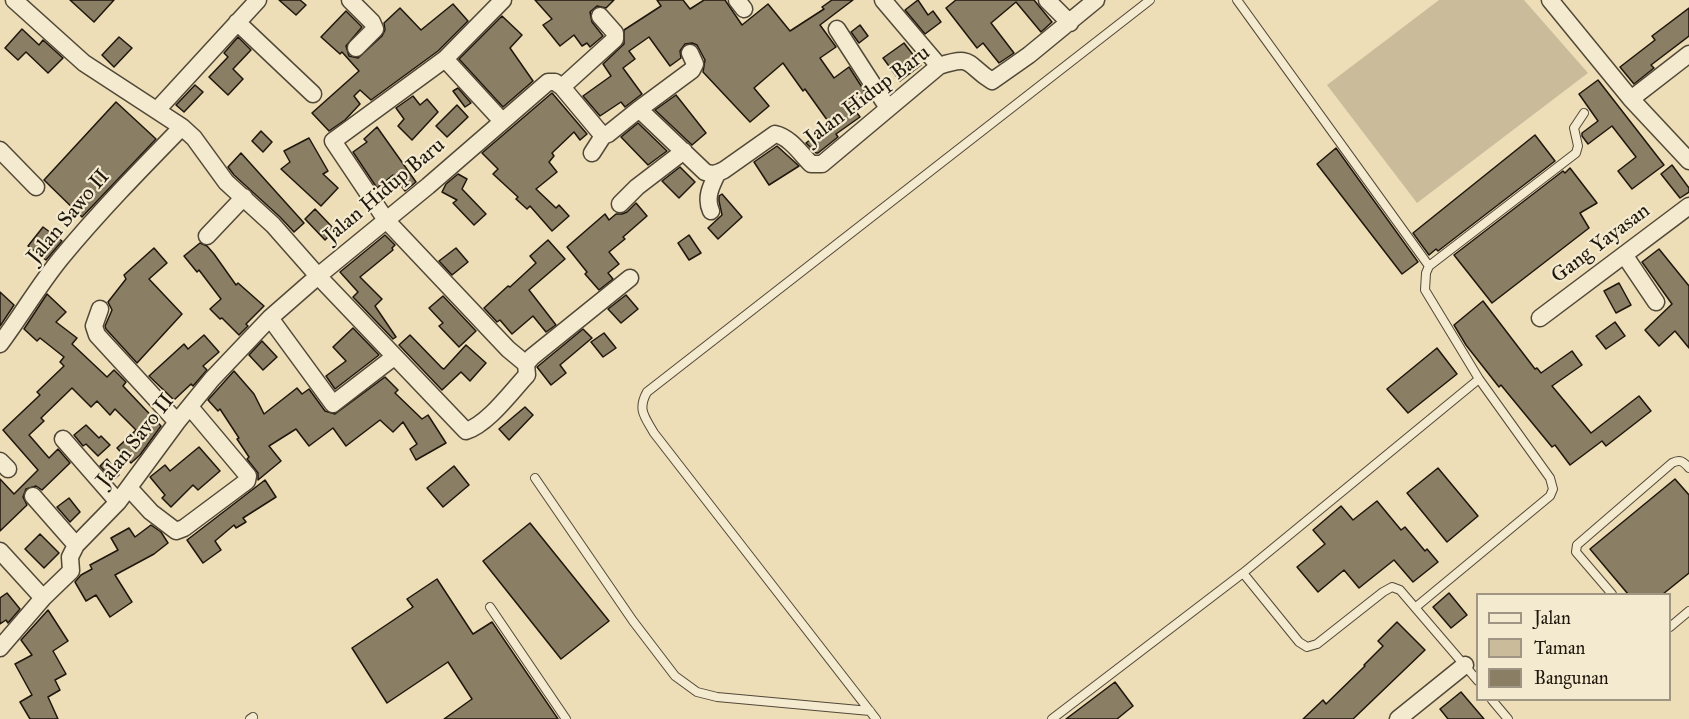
<!DOCTYPE html>
<style>
body{margin:0}
#map{position:relative;width:1689px;height:719px;overflow:hidden;background:#eddeb7;font-family:"IM FELL Great Primer",serif}
canvas{display:block}
.legend{position:absolute;left:1476px;top:593px;width:195px;height:108px;box-sizing:border-box;background:#f3ead0;border:2px solid #9e9582;margin:0;padding:8px 10px;list-style:none;font-size:18px;color:#1f160c}
.legend li{display:flex;align-items:center;gap:12px;height:30px}
.legend b{width:30px;border:2px solid #9e9582}
</style>
<div id="map">
<canvas width="1689" height="719"></canvas>
<ul class="legend">
<li><b style="height:8px;background:#f3ead0"></b>Jalan</li>
<li><b style="height:16px;background:#cabc9a"></b>Taman</li>
<li><b style="height:16px;background:#8a7e65"></b>Bangunan</li>
</ul>
</div>
<script>
const g = document.querySelector('canvas').getContext('2d');
g.lineJoin = 'round';
function fillPath(path, color) {
  g.fillStyle = color;
  g.fill(path, 'evenodd');
}
function strokePath(path, color, width, dash) {
  g.strokeStyle = color;
  g.lineWidth = width;
  g.lineCap = dash ? 'butt' : 'round';
  g.setLineDash(dash || []);
  g.stroke(path);
}
function write(font, color, halo, rows, align = 'center') {
  g.font = font + ' "IM FELL Great Primer",serif';
  g.lineWidth = 4.5;
  g.setLineDash([]);
  g.textBaseline = 'middle';
  g.strokeStyle = halo;
  g.fillStyle = color;
  for (const [text, x, y, turn = 0] of rows) {
    g.save();
    g.translate(x, y);
    g.rotate((+turn || 0) * Math.PI / 180);
    g.textAlign = isNaN(turn) ? turn : align;
    if (halo) g.strokeText(text, 0, 0);
    g.fillText(text, 0, 0);
    g.restore();
  }
}
const green = new Path2D(`
 M1439,0h85l64,73 -171,130 -90,-118z`);
const building = new Path2D(`
 M70,0h44l-20,22z
 M279,0h21l6,5 -10,10z
 M535,0h79l-8,8 -9,-2 -7,6 2,10 11,14 -13,11 -3,-4 -5,3 -8,-11 -14,11 -17,-21 9,-6z
 M657,0h26l7,9 14,-9h21l17,25 26,-21 22,27 34,-22 -2,-2 10,-7h21l-33,25 16,22 -16,11 14,20 15,-11 18,28 -15,11 8,11 -24,17 2,3 -20,16h-2l-10,-10 24,-19 -25,-35 -2,2 -20,-28 -29,25 15,18 -19,16 -47,-50 2,-12 -8,-15 -5,-2 -7,1 -5,7 1,7 -11,8 -21,-29 -20,14 6,8 -12,9 19,26 -17,13 -4,-5 -21,14 -17,-20 28,-20 -8,-12 21,-20v-14l37,-24z
 M918,0l10,15 5,-4 8,11 -16,12 -20,-24z
 M956,0h78l18,22 -11,10 -25,-30 -25,21 23,30 -15,10 -16,-20 -6,5 -31,-40z
 M453,4l15,17 -30,30 -67,49 -11,-10 -6,6 6,8 -15,16 -16,11 -17,-18 47,-42 -17,-19 -2,2 -19,-17 25,-26 16,16 -16,19 3,10 9,2 24,-22 3,-6 -1,-7 16,-15 21,22z
 M1689,8v28l-38,29 3,3 -20,16 -14,-17 35,-27 -3,-4z
 M502,16l20,19 -12,13 23,33 -30,26 -44,-48z
 M860,25l8,11 -9,7 -8,-11z
 M22,29l17,16 4,-5 20,18 -15,15 -22,-21 -8,8 -13,-12z
 M119,37l13,11 -18,19 -12,-12z
 M238,37l13,13 -18,19 10,10 -15,16 -19,-18 19,-20 -4,-4z
 M904,43l17,22 -21,16 -17,-23z
 M1598,80l66,85 -32,24 -14,-18 18,-14 -24,-31 -24,18 -6,-8v-3l16,-12 -19,-27z
 M195,85l8,7 -19,20 -8,-7z
 M458,88l13,15 -6,4 -12,-16z
 M552,93l35,41 -7,6 -6,-8 -22,21 2,3 -5,6 8,10 -21,17 20,19 3,-3 10,11 -17,15 -22,-25 -3,3 -11,-10 2,-2 -25,-23 5,-5 -16,-16z
 M676,95l30,38 -14,12 -37,-35z
 M413,96l7,9 7,-6 11,13 -26,28 -14,-14 6,-7 -8,-11z
 M116,102l40,37 -74,78 -38,-37z
 M457,105l11,12 -21,20 -11,-11z
 M638,123l29,28 -19,14 -27,-28z
 M377,127l39,55 -11,9 -12,-16 -16,13 -24,-36 14,-10 -3,-3z
 M261,131l11,11 -9,10 -11,-11z
 M1535,135l20,26 -117,90 -2,-2 -7,6 -16,-22z
 M309,138l19,33 -5,3 15,14 -17,18 -40,-37 9,-7 -6,-11z
 M777,146l22,20 -30,19 -15,-23z
 M1336,148l82,114 -16,12 -85,-110z
 M241,153l63,70 -10,9 -14,-15 -46,-42 -6,-8z
 M1672,165l17,23v4l-9,6 -19,-24z
 M680,167l15,15 -16,16 -17,-17z
 M1570,168l27,35 -17,10 9,15 -97,75 -38,-48 109,-84 2,2z
 M458,174l9,5 -5,10 24,25 -12,11 -21,-22 4,-3 -15,-8 4,-8z
 M722,194l20,23 -24,22 -10,-11 14,-13 -3,-14v-5z
 M636,203l11,13 -24,21 2,2 -16,13 10,12 -11,9 5,6 -14,11 -14,-16 2,-2 -20,-25 38,-33 4,6 7,-6h6l5,-2z
 M315,209l20,21 -10,10 -20,-21z
 M43,227l19,14 -16,19 -18,-14z
 M385,235l10,10 -3,3 1,2 -33,27 22,22 -7,7 21,31 -3,2 -40,-42 5,-5 -18,-20z
 M689,235l12,18 -12,7 -11,-17z
 M548,240l17,19 -36,31 27,35 -10,7 -13,-16 -21,18 -12,-14 -3,2 -13,-14 24,-22 2,1 26,-24 -6,-7z
 M200,243l7,3 7,8 22,31 2,-2 26,23 -18,18 2,2 -9,9 -17,-17 -2,1 -10,-10 11,-10 -22,-29 -2,2 -13,-16z
 M154,248l13,15 -18,16 33,35 -45,49 -31,-34 -1,-3 7,-16 -4,-8 18,-23 -2,-4z
 M456,248l12,14 -16,13 -13,-14z
 M1659,249l30,37v62l-14,-17 -16,15 -14,-16 27,-26 -30,-42z
 M1619,283l12,22 -15,8 -12,-22z
 M0,292l14,13 -14,21z
 M47,294l19,18 -10,10 21,16 -5,6 35,33 7,-7 12,12 -3,4 38,40 -21,29 -9,8 -14,-15 19,-18 -21,-21 -5,6 -13,-14 -6,6 -19,-19 -31,30 3,3 -15,14 20,23 9,-9 12,14 -28,27 -6,-4 -10,3 -3,8 4,8 -27,26v-52l14,15 24,-24 -35,-40 37,-35 -3,-3 27,-26 -4,-4 4,-5 -24,-19 -3,3 -13,-12z
 M626,295l12,14 -17,14 -13,-14z
 M443,296l33,35 -17,16 -20,-21 4,-3 -14,-15z
 M1483,301l52,68 2,-1 4,5 31,-22 10,14 -30,21 39,47 48,-37 12,15 -45,35 -4,-5 -32,24 -15,-20 -3,2 -51,-62 -2,2 -33,-42 -12,-20z
 M1615,322l10,14 -19,13 -10,-13z
 M353,328l26,27 -44,34 -9,-13 20,-15 -13,-14z
 M583,329l9,9 -32,27 6,8 -15,12 -14,-18z
 M604,333l12,15 -13,9 -12,-15z
 M204,335l15,17 -16,14 4,4 -14,16 -2,-2 -17,16 -25,-24 35,-32 4,5z
 M410,335l32,33 2,1 22,-24 20,18 -16,18 -9,-9 -19,18 -43,-45z
 M262,341l15,16 -14,13 -14,-15z
 M1437,348l20,26 -49,39 -21,-24z
 M234,371l20,23 10,20 33,-26 5,6 7,-5 16,22 10,3 50,-37 13,13 -3,3 27,26 6,-4 18,28 -30,17 -6,-11 7,-5 -14,-22 -10,10 -13,-12 -34,26 -13,-18 -24,18 -13,-17 -27,17 12,15 -23,19v-7l-11,-14 2,-2 -12,-18 2,-1 -19,-29 -2,2 -10,-11z
 M525,407l8,8 -24,25 -10,-11z
 M86,425l13,13 2,-2 9,9 -12,11 -12,-12 -3,2 -9,-11z
 M199,447l21,24 -22,19 -5,-5 -22,22 -9,-9 3,-3 -15,-18 15,-12 5,6z
 M107,459l12,16 -6,5 -13,-14z
 M454,466l15,19 -26,22 -16,-19z
 M1438,468l40,48 -31,26 -40,-49z
 M1675,479l14,16v78l-26,21h-35l-38,-45z
 M265,480l11,17 -33,21 3,4 -10,6 -2,-3 -19,16 6,9 -18,13 -16,-23z
 M69,498l11,14 -10,10 -13,-15z
 M1377,501l24,29 4,-3 20,24 2,-2 11,13 -25,20 -19,-22 -35,28 -15,-18 -26,22 -21,-25 28,-23 -12,-14 28,-24 12,14z
 M530,523l79,98 -48,38 -78,-98z
 M151,525l10,7 7,11 -14,11 -39,21 17,27 -22,15 -14,-22 -10,6 -11,-19 6,-7 11,-6 -2,-4 28,-15 -7,-12 18,-10 6,9z
 M40,534l19,19 -15,15 -19,-19z
 M437,579l36,55 19,-12 66,97h-114l28,-20 -24,-37 -61,41 -35,-55 61,-41 -6,-8z
 M7,593l13,16 -12,14 -2,-3 -6,4v-26z
 M1449,593l18,22 -16,13 -18,-21z
 M48,610l20,31 -15,10 13,23 -11,6 5,10 -12,7 10,22h-28l-10,-17 12,-7 -17,-31 17,-9 -11,-15z
 M1397,622l28,28 -72,69h-50l20,-19 3,4 39,-38 -1,-1 19,-19 -5,-5z
 M1115,682l18,24 -16,13h-51z
 M1461,692l23,27h-36l-8,-10z`);
const lane = new Path2D(`
 M1237,0l192,266 -3,7 -1,17 54,89 71,99 3,11 -3,7 -134,111
 M1429,266l147,-113 2,-7 -4,-18 10,-15
 M535,478l98,143 42,55 22,16 20,5 153,14
 M1243,573l56,69 8,5 10,-3 66,-52 9,-5 8,3 78,91
 M1612,594l-36,-42 1,-7 95,-82c8,-4 11,-2 17,5
 M490,607l76,112
 M1670,627l19,-16
 M1492,700l16,19
 M250,719l3,-2
 M876,719l-222,-286c-9,-16 -17,-23 -7,-41l503,-392
 M1052,719l191,-146 236,-194`);
const street = new Path2D(`
 M14,0l70,63 98,64 12,11 32,44 47,43 45,51 110,-90 120,-104h7l7,5 41,49 5,-2 30,-24 4,2 63,60c7,3 11,2 19,-2l51,-36c15,3 26,20 36,30h11l117,-98c35,-12 27,-1 53,15l37,-26 67,-55
 M350,0l22,22 3,7 -19,19
 M503,0l-58,59 -112,82 53,79 122,129 18,15
 M737,0l7,9
 M883,0l56,66
 M1047,0l23,23
 M1550,0l81,99 58,62
 M237,22l76,72
 M837,29l51,79
 M445,59l57,62
 M562,87l53,-48v-6l-15,-17
 M1631,99l58,-45
 M157,110l101,-110
 M638,110l54,-40 3,-6 -5,-11
 M0,150l36,37
 M592,153l11,-17
 M620,204l17,-17 47,-36
 M711,211c-6,-13 0,-25 6,-37
 M207,236l37,-39
 M1625,256l31,46
 M100,309l-6,17 3,9 80,87
 M270,318l63,86 61,-47
 M1540,318l149,-112
 M0,344c21,-28 39,-59 61,-86 38,-46 79,-88 121,-131
 M63,439l55,63
 M0,461l8,8
 M129,488l22,24 25,19 8,-3 63,-47 1,-5 -58,-69
 M33,496l43,49
 M0,551l43,47
 M0,648l43,-50 28,-27 -1,-14 6,-12 42,-43 59,-80 35,-43 58,-61 48,-42 148,155c22,-7 45,-39 61,-56l-1,-11 6,-7 98,-79
 M1398,719l67,-54`);
const streetNames = [
 ["Jalan Hidup Baru",868,96,-37],
 ["Jalan Hidup Baru",385,191,-40],
 ["Jalan Sawo II",69,217,-50],
 ["Gang Yayasan",1601,244,-37],
 ["Jalan Savo II",136,441,-52]
];
fillPath(green, '#cabc9a');
fillPath(building, '#8a7e65');
strokePath(building, '#1f160c', 1.5);
strokePath(lane, '#524837', 10);
strokePath(street, '#524837', 19);
strokePath(lane, '#f3ead0', 8);
strokePath(street, '#f3ead0', 16);
write('21px', '#1f160c', '#f3ead0', streetNames);
</script>
